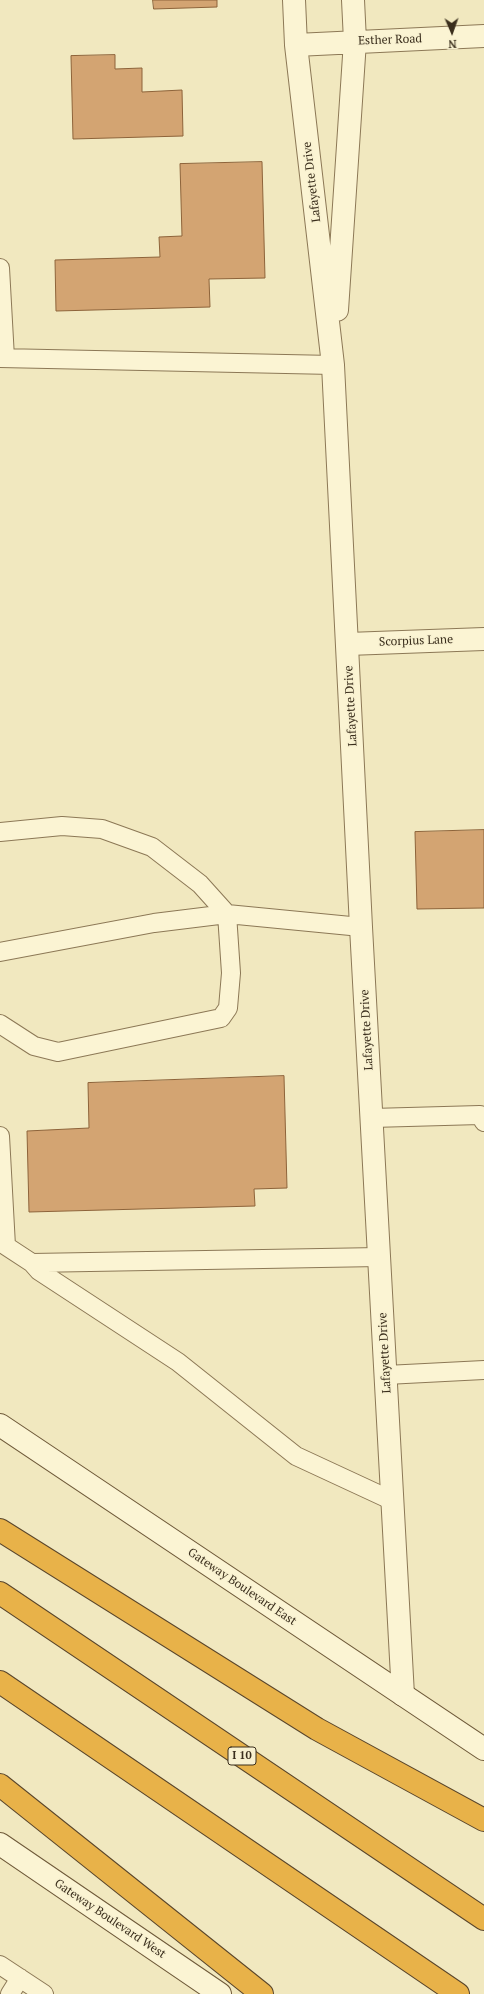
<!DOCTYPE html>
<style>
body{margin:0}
#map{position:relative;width:484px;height:1994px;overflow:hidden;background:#f1e8bf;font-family:"PT Serif",serif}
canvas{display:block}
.north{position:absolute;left:432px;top:12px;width:40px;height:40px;-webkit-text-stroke:3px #f8f1d0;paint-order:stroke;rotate:178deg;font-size:11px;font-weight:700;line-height:16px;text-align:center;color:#3a2e1c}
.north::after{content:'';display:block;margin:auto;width:14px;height:18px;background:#3a2e1c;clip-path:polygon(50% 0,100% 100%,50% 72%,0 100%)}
</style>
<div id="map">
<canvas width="484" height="1994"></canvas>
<div class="north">N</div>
</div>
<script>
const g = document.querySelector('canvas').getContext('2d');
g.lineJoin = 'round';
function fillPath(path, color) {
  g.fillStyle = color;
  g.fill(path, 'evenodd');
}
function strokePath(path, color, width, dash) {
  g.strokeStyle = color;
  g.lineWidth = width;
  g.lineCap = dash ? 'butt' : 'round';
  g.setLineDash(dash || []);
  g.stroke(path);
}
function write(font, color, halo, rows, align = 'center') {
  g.font = font + ' "PT Serif",serif';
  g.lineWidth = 3;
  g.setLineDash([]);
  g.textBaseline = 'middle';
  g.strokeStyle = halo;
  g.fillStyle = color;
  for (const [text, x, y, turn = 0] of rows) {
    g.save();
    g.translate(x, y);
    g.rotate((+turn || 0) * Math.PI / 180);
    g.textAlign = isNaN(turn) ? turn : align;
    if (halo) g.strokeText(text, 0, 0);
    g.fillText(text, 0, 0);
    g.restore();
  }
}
const building = new Path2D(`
 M153,0h64v7l-63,2z
 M115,55v14l27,-1v24l40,-2 1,46 -110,3 -2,-83z
 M262,162l3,116 -56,1 1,28 -154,4 -1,-51 105,-3 -1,-20 23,-1 -2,-72z
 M484,830v78l-67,1 -2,-77z
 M284,1076l3,112 -33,1 1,17 -226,6 -2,-81 62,-3 -1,-45z`);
const service = new Path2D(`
 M0,268l5,90
 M0,358l333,7
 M0,832l62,-6 40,3 50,18 48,37 27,30
 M0,952l154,-29 73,-9
 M0,1024l34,22 24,6 163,-34 7,-10 3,-35 -4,-59 134,13
 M372,1118l108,-3 4,7
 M0,1136l6,110
 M0,1242l32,21 7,8 139,91 118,94 97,45
 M32,1263l347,-6
 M386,1375l98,-5
 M0,1965l44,29
 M10,1994l10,-16`);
const minor = new Path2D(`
 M348,644l136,-5`);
const tertiary = new Path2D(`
 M294,0l2,45 37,320 28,562 42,768
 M296,45l188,-9
 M337,310l18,-269 -2,-41`);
const secondary = new Path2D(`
 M0,1425l484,324
 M0,1844l220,150`);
const motorway = new Path2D(`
 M0,1530l317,199 167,91
 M0,1593l484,326
 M0,1682l458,312
 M0,1785l262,209`);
const shields = [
 [242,1756,28]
];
const shieldNames = [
 ["I 10",242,1756]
];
const streetNames = [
 ["Esther Road",390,40,-2],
 ["Lafayette Drive",312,182,-97],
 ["Scorpius Lane",416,641,-2],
 ["Lafayette Drive",351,706,-93],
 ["Lafayette Drive",367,1030,-93],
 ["Lafayette Drive",385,1353,-93],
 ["Gateway Boulevard East",242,1587,34],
 ["Gateway Boulevard West",110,1919,34]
];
fillPath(building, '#d3a472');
strokePath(building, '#8d633a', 1);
strokePath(service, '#8c7856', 20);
strokePath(minor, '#8c7856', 24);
strokePath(tertiary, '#8c7856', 24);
strokePath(secondary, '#6e5939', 24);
strokePath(motorway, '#59452b', 24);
strokePath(service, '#fbf4d3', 18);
strokePath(minor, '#fbf4d3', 22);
strokePath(tertiary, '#fbf4d3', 22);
strokePath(secondary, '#fbf4d3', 22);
strokePath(motorway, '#e8b249', 22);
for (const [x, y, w] of shields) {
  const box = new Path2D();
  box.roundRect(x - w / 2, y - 9, w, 18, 3);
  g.fillStyle = '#f8f1d0';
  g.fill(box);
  strokePath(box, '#3a2e1c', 1);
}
write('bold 11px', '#3a2e1c', null, shieldNames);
write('12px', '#3a2e1c', '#f8f1d0', streetNames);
</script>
